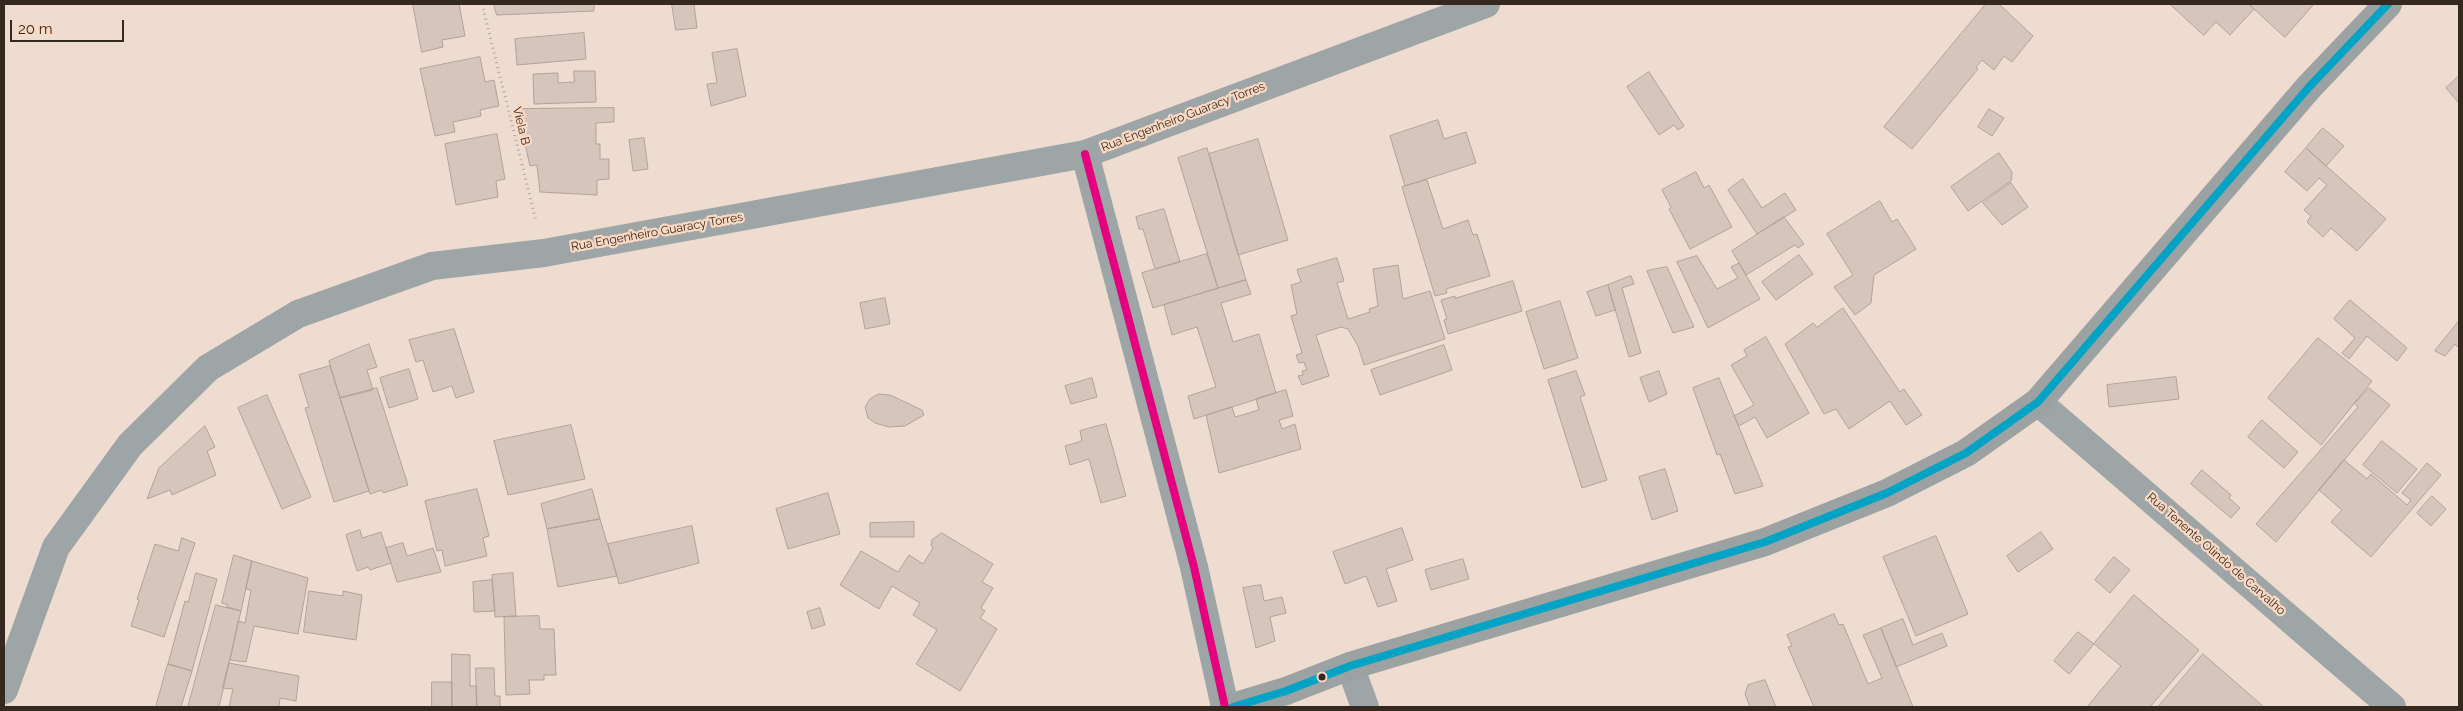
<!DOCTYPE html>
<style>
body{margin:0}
#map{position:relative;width:2463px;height:711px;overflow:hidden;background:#efdcd0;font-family:Raleway,sans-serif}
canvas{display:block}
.frame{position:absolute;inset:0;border:5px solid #35281f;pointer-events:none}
.scale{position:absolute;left:10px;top:20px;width:114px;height:22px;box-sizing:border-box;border:2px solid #35281f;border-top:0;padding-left:6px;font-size:15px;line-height:18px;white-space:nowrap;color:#35281f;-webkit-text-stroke:4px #fcd9c3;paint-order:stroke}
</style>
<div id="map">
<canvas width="2463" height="711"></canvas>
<div class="frame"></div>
<div class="scale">20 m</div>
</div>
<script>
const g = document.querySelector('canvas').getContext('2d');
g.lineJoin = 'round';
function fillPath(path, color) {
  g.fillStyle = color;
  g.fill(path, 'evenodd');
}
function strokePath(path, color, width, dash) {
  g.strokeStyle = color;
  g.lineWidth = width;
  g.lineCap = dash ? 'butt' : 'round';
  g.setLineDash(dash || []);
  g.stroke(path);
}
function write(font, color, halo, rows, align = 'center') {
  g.font = font + ' Raleway,sans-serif';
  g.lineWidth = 4.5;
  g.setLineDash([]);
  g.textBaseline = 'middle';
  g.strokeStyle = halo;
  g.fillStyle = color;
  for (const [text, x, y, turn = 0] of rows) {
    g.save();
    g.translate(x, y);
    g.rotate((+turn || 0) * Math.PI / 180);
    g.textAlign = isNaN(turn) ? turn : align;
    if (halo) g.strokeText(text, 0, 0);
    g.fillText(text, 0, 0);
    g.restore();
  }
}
const building = new Path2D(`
 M413,4h46l6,32 -23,4 1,7 -21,5z
 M494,4h100v7l-97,4z
 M672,4h22l3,24 -21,2z
 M1986,4h13l34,32 -21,26 -8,-6 -10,14 -12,-10 -6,7 2,2 -66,80 -28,-22z
 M2170,4h79l5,5 -24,26 -14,-13 -12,13z
 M2249,4h65l-29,33z
 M584,33l2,26 -69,6 -2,-26z
 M737,49l9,47 -35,10 -4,-22 10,-1 -5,-30z
 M480,57l5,25 9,-2 5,26 -19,4 1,6 -28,6 2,10 -20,4 -15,-67z
 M574,71h21l1,31 -62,2 -1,-30 25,-1v10l16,-1z
 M1649,72l35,54 -6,4 -4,-5 -15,10 -32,-48z
 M2459,76v27l-13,-15z
 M614,108v14l-18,1v21h4v15h9v20l-12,1v15l-57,-3 -3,-27 -7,1 -13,-57z
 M1989,109l15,9 -12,18 -14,-9z
 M1438,120l6,19 22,-7 10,31 -71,23 -15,-50z
 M2323,128l21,18 -18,20 -20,-18z
 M497,134l8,45 -9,2 2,16 -42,8 -11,-61z
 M644,138l4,31 -15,2 -4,-31z
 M1258,139l30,101 -50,15 -29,-101z
 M1207,148l39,132 -28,8 -40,-130z
 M2306,148l80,71 -29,32 -26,-23 -8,9 -16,-15 4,-6 -7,-6 23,-25 -8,-7 -12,13 -22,-19z
 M1999,153l13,19 -1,9 -43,30 -17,-24z
 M1696,172l8,16 5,-3 23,42 -42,22 -21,-40 2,-2 -9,-17z
 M1743,179l19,29 23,-15 11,17 -39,24 -29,-44z
 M1427,180l16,49 25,-9 5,15 4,-1 13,42 -44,13 1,4 -12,3 -33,-109z
 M2011,183l17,24 -26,18 -19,-22z
 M1880,201l12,21 5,-3 19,30 -42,26 -3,28 -16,12 -21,-28 19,-12 -26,-41z
 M1164,209l16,53 -25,7 -12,-40h-4l-3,-12z
 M1784,217l20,27 -6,4 -3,-3 -49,30 -14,-24z
 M1207,254l11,34 -65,20 -11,-35z
 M1799,255l14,19 -37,26 -14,-18z
 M1697,256l20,33 21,-11 -7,-11 8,-4 21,36 -52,29 -31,-66z
 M1337,258l7,23 -7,2 11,36 22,-7 -1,-3 9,-3 -5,-37 25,-4 5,34 27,-8 15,48 -81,26 -6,-19 -10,-17 -7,-2 -25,8 13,41 -27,9 -4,-9 5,-1 -1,-4 5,-1 -3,-8 -5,1 -3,-8 6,-2 -11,-37 6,-2 -6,-29 10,-3 -4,-12z
 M1667,267l27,60 -21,6 -26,-62z
 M1631,276l3,8 -12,4 19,65 -12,4 -21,-72z
 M1246,280l5,14 -30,9 12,39 26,-8 17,59 -82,26 -6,-23 28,-9 -19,-60 -25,8 -8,-30z
 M1513,281l9,30 -74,23 -4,-14 3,-1 -6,-19 14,-4v2z
 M1608,285l7,25 -19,6 -9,-24z
 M885,298l5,26 -25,5 -5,-26z
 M2350,300l57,48 -10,13 -30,-25 -18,23 -7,-6 13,-15 -21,-19z
 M1560,301l18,57 -34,11 -18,-57z
 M1843,308l57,84 4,-3 18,26 -16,10 -16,-24 -41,28 -13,-20 -12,5 -39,-70 28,-21 4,4z
 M2459,321v27l-4,-4 -10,12 -10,-5z
 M454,329l20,63 -18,6 -4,-12 -19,6 -10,-32 -7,2 -7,-22z
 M1766,337l43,76 -42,25 -12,-21 -16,9 -5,-10 20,-11 -23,-40 16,-9 -3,-6z
 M2318,338l54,43 -51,64 -53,-47z
 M369,344l8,23 -10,3 6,20 -33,8 -11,-37z
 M1444,345l8,25 -72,25 -9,-25z
 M330,366l39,125 -35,11 -29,-94 4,-1 -10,-32z
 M409,369l9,30 -29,9 -9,-30z
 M1576,371l9,24 -5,2 27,83 -25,8 -34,-108z
 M1659,371l8,23 -18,8 -9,-24z
 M2176,377l3,22 -70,8 -2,-22z
 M1092,378l5,19 -26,7 -6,-18z
 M1719,378l44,108 -28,8 -15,-40 -3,1 -24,-67z
 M377,388l31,97 -25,8 -1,-3 -12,4 -30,-96z
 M2369,388l21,17 -114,137 -20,-18 102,-117 -3,-3z
 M1286,390l7,26 -14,4 3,9 13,-5 6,25 -82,24 -13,-58 26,-8 3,10 24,-7 -3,-11z
 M879,394l11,1 32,15 2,5 -19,11 -16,1 -14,-4 -7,-5 -3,-11 5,-8z
 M267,395l44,102 -29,12 -44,-101z
 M2262,420l36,32 -14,16 -36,-31z
 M1106,424l20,72 -25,7 -12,-44 -19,6 -5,-19 17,-5 -2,-10z
 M571,425l14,54 -77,16 -14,-54z
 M205,426l10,21 -8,4 9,24 -44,20 -2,-5 -23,9 12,-31z
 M2382,441l35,28 -20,24 -34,-28z
 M2344,460l23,19 4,-5 36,31 4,-5 -9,-7 25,-30 14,12 -70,82 -40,-35 11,-12 -23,-20z
 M1665,469l13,42 -26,9 -13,-43z
 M2202,470l29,25 -2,3 11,10 -9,10 -40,-34z
 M477,489l12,47 -6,2 4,18 -42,10 -3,-16 -5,1 -12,-50z
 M592,489l8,30 -53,10 -6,-25z
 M828,493l12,41 -52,15 -12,-40z
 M2432,496l14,13 -15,17 -14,-13z
 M600,519l17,57 -59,11 -11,-58z
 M914,522v15h-44v-14z
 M692,526l7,37 -80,21 -11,-40z
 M1402,528l11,32 -27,9 11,32 -19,6 -12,-31 -21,8 -12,-32z
 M360,530l2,8 19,-6 10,31 -21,7 -2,-3 -11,4 -11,-36z
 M2041,532l12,17 -35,23 -11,-16z
 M942,533l51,31 -11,18 11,6 -12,20 4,3 -5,7 17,11 -37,62 -44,-27 21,-34 -24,-15 7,-12 -28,-17 -13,23 -39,-24 21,-34 37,21 11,-17 14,9 10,-16 -2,-2 1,-6z
 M1936,536l32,78 -52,22 -33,-79z
 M182,538l13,5 -31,94 -33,-11 8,-26 -2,-1 18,-55 23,7z
 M403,543l4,13 26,-8 8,24 -44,10 -11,-34z
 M234,555l18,6 -11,50 -14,-4 1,-2 -6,-2z
 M2114,557l16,13 -20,23 -15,-13z
 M1463,559l6,20 -38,11 -6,-20z
 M252,561l56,17 -10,56 -44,-8 -8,36 -16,-2 8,-39 7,2 6,-33 -5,-1z
 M196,573l21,6 -25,92 -24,-7 17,-63 3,1z
 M513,573l3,43 -21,1 -3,-42z
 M492,580l3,31 -21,1 -1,-30z
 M1261,585l3,16 18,-4 4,16 -16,4 5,24 -19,7 -13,-60z
 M309,591l34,5v-5l19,4 -6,45 -52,-8z
 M2134,595l65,55 -49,57h-63l34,-41 -27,-22z
 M216,605l25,6 -22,96h-31z
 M820,608l5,17 -13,4 -5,-17z
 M1834,614l5,11 4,-1 25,60 14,-6 -19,-43 18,-7 32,79h-99l-26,-60 4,-1 -5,-11z
 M539,616l1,13h14l2,46h-12v5h-15l1,14 -24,1 -2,-78z
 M1903,619l10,26 29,-12 5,13 -51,21 -15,-39z
 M2078,632l16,12 -25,30 -15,-13z
 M452,654l18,1v31h6l1,21h-25z
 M2203,654l61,53h-106z
 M229,663l70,13 -3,25 -16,-3 -1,9h-50l4,-18 -10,-1z
 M168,664l24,7 -11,36h-25z
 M476,668h18l1,28h5v11h-23z
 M1765,680l11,27h-26l-5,-13 3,-9z
 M432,682h20v25h-20z`);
const path = new Path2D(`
 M482,4l54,217`);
const street = new Path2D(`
 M1085,154l109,413 31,140
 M2038,402l354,305
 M1350,666l15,41
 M4,690l52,-143 74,-102 78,-77 90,-54 134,-48 112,-13 541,-99 401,-150`);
const secondary = new Path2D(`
 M1233,707l53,-16 64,-25 415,-124 122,-49 79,-40 72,-51 271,-315 79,-83`);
const bus1 = new Path2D(`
 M1085,154l109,413 31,140`);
const bus2 = new Path2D(`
 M1233,707l53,-16 64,-25 415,-124 122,-49 79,-40 72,-51 271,-315 79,-83`);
const markers = [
 [1322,677,4.5,"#35281f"]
];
const streetNames = [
 ["Rua Engenheiro Guaracy Torres",1183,117,-21],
 ["Viela B",521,126,76],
 ["Rua Engenheiro Guaracy Torres",657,232,-10],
 ["Rua Tenente Olindo de Carvalho",2216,554,41]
];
fillPath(building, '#d5c5bc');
strokePath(building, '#b1a299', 1);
strokePath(path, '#a7a7a4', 3, [1, 4]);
strokePath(street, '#9da5a6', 28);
strokePath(secondary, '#9ba2a1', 28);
strokePath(bus1, '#e5007d', 8);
strokePath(bus2, '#03a3c5', 8);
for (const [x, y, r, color] of markers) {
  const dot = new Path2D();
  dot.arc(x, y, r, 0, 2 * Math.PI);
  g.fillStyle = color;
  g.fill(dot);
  strokePath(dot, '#fcd9c3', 2);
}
write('12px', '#35281f', '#fcd9c3', streetNames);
</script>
